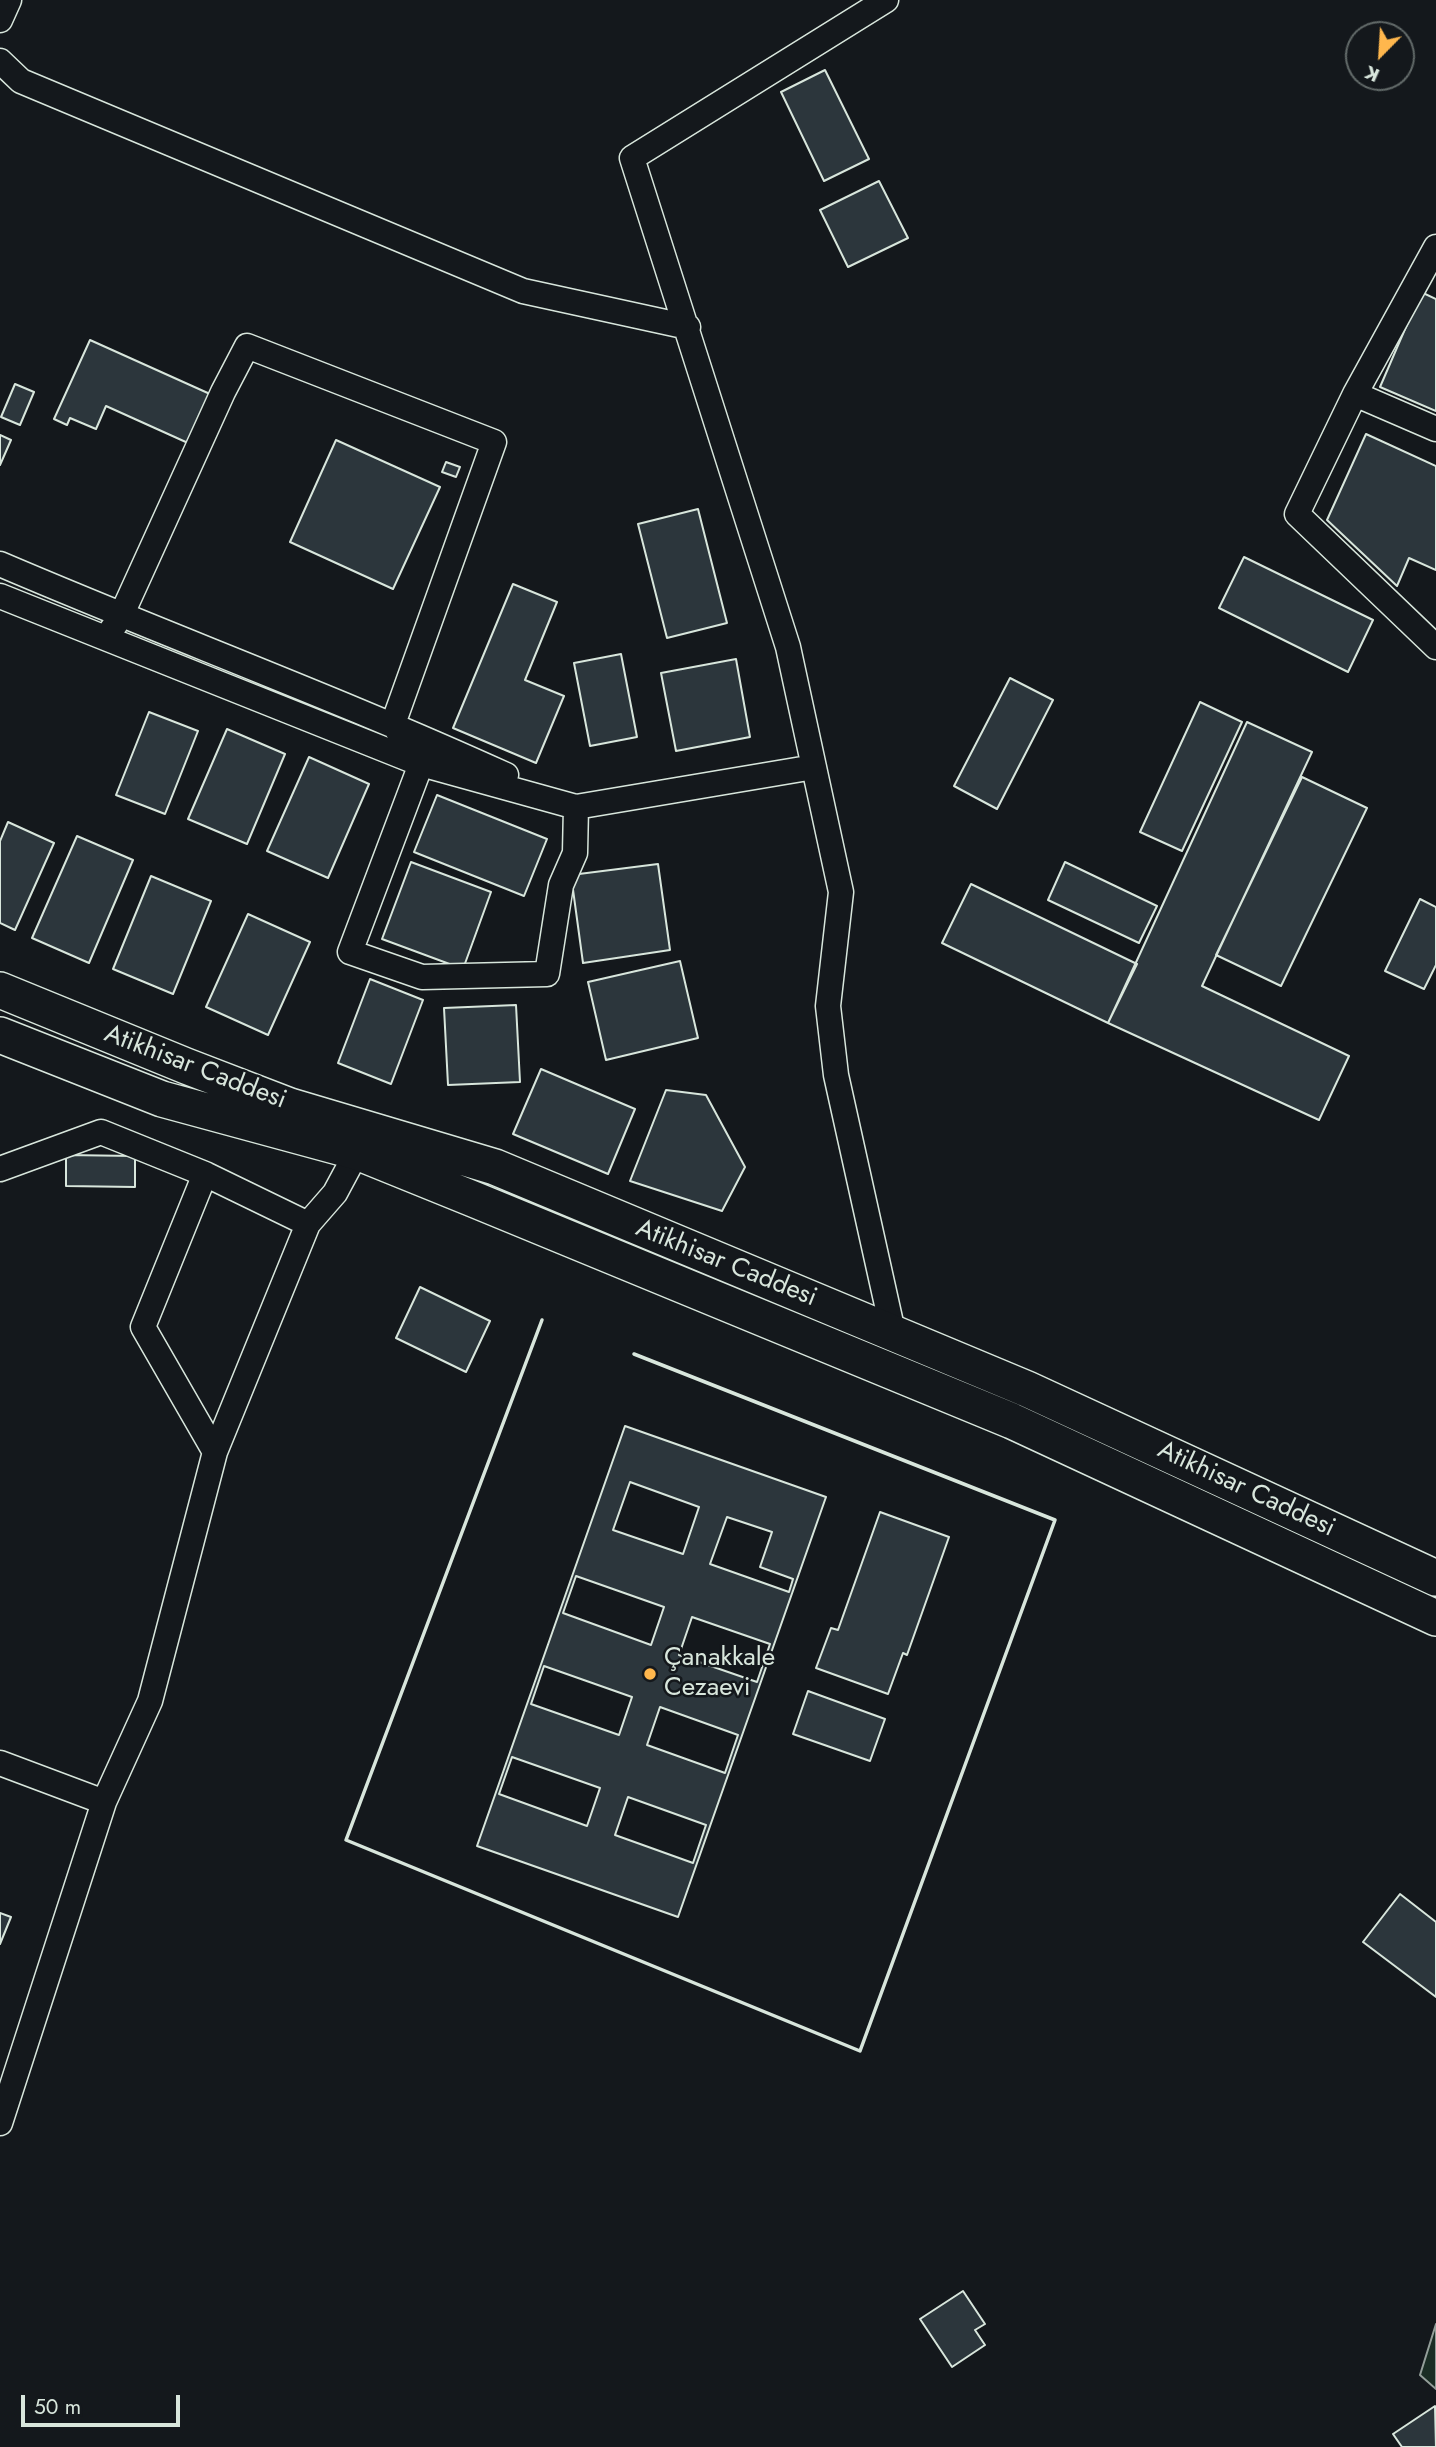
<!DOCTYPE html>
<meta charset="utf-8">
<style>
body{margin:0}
#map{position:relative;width:1436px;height:2447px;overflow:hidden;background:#14181c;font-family:Jost,sans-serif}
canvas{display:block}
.north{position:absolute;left:1345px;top:21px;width:70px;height:70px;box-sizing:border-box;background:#14181c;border:2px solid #626a69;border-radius:50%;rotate:204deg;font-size:19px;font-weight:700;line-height:28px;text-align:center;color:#d8e6dc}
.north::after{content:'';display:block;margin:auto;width:24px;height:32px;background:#ffb74d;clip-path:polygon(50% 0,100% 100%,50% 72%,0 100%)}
.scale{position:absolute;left:21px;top:2395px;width:159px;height:32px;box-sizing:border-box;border:4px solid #d8e6dc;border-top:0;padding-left:9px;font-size:21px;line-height:24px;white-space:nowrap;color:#d8e6dc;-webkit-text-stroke:5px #14181c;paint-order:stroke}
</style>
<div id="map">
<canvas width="1436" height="2447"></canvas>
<div class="north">K</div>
<div class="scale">50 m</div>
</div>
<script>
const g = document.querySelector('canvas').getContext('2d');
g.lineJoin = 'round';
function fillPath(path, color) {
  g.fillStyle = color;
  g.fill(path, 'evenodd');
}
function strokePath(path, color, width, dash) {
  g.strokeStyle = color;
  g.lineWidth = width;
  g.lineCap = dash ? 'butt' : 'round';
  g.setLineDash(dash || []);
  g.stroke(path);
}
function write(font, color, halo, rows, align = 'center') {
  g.font = font + ' Jost,sans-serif';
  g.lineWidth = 5;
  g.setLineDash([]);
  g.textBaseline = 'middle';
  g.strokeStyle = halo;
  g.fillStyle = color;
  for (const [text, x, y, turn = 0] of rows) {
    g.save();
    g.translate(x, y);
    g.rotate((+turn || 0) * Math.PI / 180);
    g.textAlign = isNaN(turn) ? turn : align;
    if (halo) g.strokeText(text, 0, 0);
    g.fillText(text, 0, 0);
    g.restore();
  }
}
const green = new Path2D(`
 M1436,2324v65l-16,-14z`);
const building = new Path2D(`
 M825,70l44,89 -45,22 -43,-89z
 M879,181l29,57 -60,29 -28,-57z
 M1421,292l15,7v112l-56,-24z
 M90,340l120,54 -22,49 -82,-37 -10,23 -26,-11 -3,7 -13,-6z
 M15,384l19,8 -14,33 -19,-8z
 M1366,434l70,32v104l-27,-12 -12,28 -70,-66z
 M0,435l11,5 -11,25z
 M336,440l104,47 -47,102 -103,-47z
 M446,462l14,5 -4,10 -14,-5z
 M698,509l29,114 -60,15 -29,-114z
 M1244,557l129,63 -25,52 -129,-64z
 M513,584l44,18 -32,78 39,16 -28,67 -83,-35z
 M621,654l16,83 -47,9 -16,-83z
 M736,659l14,78 -74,14 -15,-78z
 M1010,678l43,22 -56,109 -43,-23z
 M1200,702l42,20 -60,129 -42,-19z
 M149,712l49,19 -33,83 -49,-19z
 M1247,722l65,30 -110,234 147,70 -30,64 -211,-97z
 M227,729l58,25 -38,90 -59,-25z
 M309,757l60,27 -41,94 -61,-27z
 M1302,777l65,31 -86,178 -65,-31z
 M437,795l110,44 -23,57 -110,-44z
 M8,822l46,21 -39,87 -15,-7v-82z
 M77,836l56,24 -44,103 -57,-25z
 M411,862l80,30 -28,77 -81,-30z
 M1065,862l92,44 -18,37 -91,-43z
 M658,864l12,86 -87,13 -12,-88z
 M151,876l60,25 -38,93 -60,-25z
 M971,884l166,80 -29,59 -166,-80z
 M1420,899l16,8v58l-12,24 -39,-18z
 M248,914l62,28 -42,93 -62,-28z
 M680,961l18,77 -92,22 -18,-78z
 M370,979l53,21 -32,84 -53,-21z
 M516,1005l4,77 -72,3 -4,-77z
 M541,1069l94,40 -27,65 -95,-40z
 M666,1090l40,5 39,72 -23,44 -92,-30z
 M66,1155l69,1v31l-69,-1z
 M420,1287l70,34 -24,51 -70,-34z
 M625,1426l201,71 -148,420 -201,-71zM630,1482l69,25 -16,47 -70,-24zM727,1517l45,15 -12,35 33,12 -4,13 -79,-28zM576,1576l88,31 -13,38 -88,-32zM692,1617l78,27 -13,38 -78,-27zM544,1666l88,31 -13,38 -88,-31zM660,1707l78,28 -13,38 -78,-28zM512,1757l88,31 -13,38 -88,-32zM628,1797l78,28 -13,38 -78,-28z
 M880,1512l69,25 -42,118 -4,-2 -15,41 -72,-26 15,-40 7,2z
 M808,1691l77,28 -15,42 -77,-27z
 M1400,1894l36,28v75l-73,-55z
 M0,1913l11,4 -11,27z
 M963,2291l22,33 -10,6 10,15 -33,22 -32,-48z
 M1435,2406l1,41h-34l-9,-13z`);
const minor = new Path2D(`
 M886,0l-254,158 156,489 53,245 -13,114 8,69 57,257
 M0,20l9,-20
 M0,61l21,20 502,210 165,36
 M1436,247l-81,147 -58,120 139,133
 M1355,394l81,35
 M0,564c168,72 339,135 506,211
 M0,596l421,168 155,43 238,-40
 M106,638l15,-22 102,-224 24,-46 247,96 -101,282 28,40 -71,188 72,25 125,-3 14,-89 14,-32 1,-46
 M0,1169l101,-37 104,42
 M215,1452l-72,-125 62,-153 103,50 27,-31 22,-41
 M0,1763l104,39
 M0,2123l104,-321 46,-101 65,-249 93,-228`);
const highway = new Path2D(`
 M0,990l186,76 104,40 205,61 532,222 409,189
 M0,1035l162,64 195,53 116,47 539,222 424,197`);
const wall = new Path2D(`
 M542,1320l-196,520 514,211 195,-531 -421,-166`);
const markers = [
 [650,1674,7,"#ffb74d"]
];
const streetNames = [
 ["Atikhisar Caddesi",195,1068,21],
 ["Atikhisar Caddesi",726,1264,22],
 ["Atikhisar Caddesi",1246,1490,25]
];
const poiNames = [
 ["Çanakkale",664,1659],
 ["Cezaevi",664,1689]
];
fillPath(green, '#1a2d24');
strokePath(green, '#939e99', 2);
fillPath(building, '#2c363c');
strokePath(building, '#d8e6dc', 2);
strokePath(minor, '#d8e6dc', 27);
strokePath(highway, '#d8e6dc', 38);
strokePath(minor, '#14181c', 24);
strokePath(highway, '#14181c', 35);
strokePath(wall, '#d8e6dc', 3.5);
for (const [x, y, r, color] of markers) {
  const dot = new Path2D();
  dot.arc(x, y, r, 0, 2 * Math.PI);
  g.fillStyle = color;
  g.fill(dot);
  strokePath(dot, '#14181c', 2.5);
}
write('26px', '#d8e6dc', '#14181c', streetNames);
write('26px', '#d8e6dc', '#14181c', poiNames, 'left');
</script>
